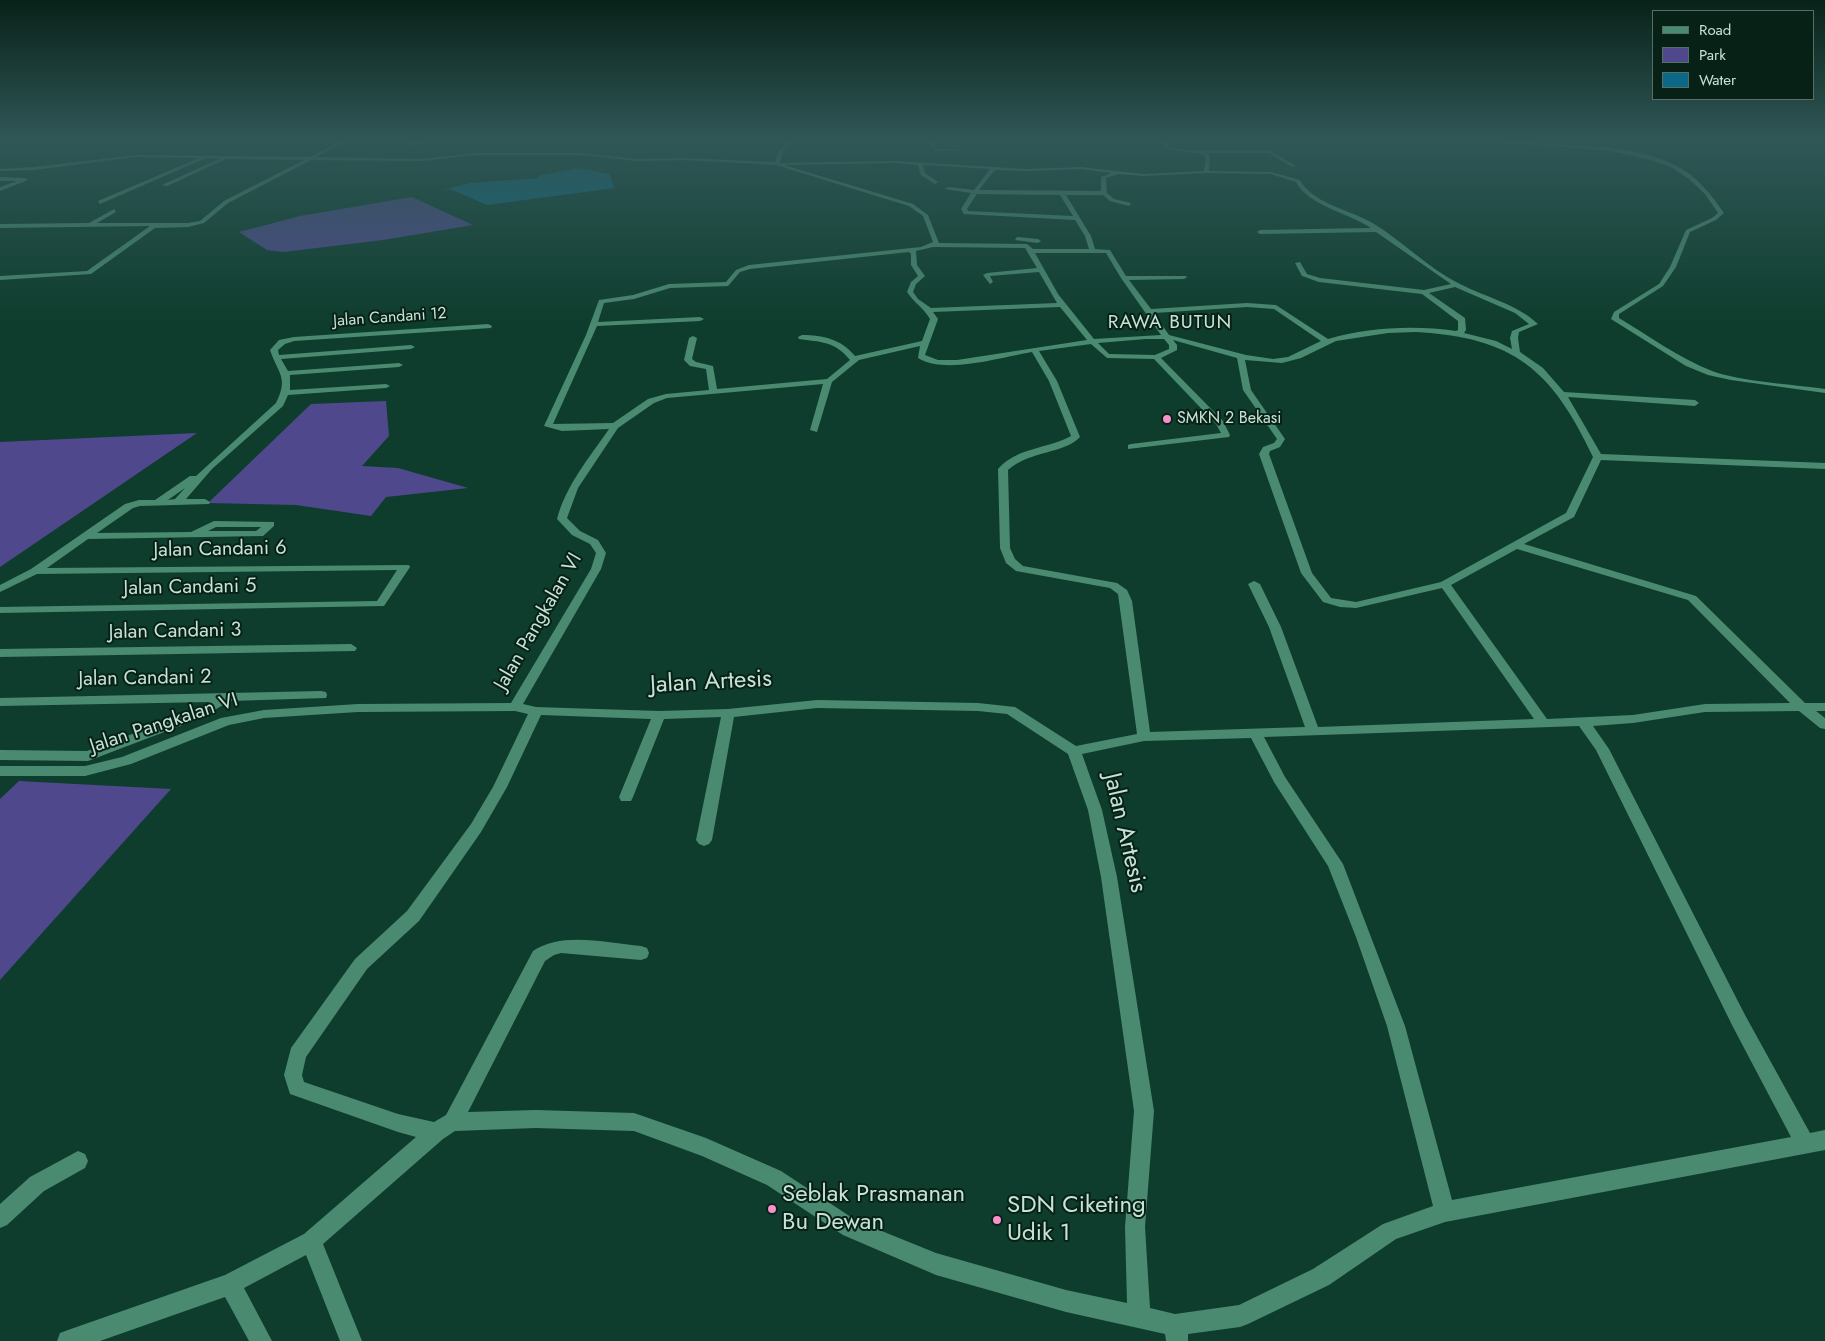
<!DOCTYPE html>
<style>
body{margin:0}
#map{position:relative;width:1825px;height:1341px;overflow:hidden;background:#0e3d2d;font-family:Jost,sans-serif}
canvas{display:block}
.legend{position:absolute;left:1652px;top:10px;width:162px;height:90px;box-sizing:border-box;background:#082117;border:1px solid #546f63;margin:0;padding:6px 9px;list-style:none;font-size:15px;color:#c6e3d6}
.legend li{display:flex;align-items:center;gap:10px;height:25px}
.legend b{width:25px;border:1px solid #546f63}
</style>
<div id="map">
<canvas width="1825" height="1341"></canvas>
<ul class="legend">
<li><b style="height:6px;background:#4a8a70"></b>Road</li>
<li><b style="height:14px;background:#50488d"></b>Park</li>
<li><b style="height:14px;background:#0c6986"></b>Water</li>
</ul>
</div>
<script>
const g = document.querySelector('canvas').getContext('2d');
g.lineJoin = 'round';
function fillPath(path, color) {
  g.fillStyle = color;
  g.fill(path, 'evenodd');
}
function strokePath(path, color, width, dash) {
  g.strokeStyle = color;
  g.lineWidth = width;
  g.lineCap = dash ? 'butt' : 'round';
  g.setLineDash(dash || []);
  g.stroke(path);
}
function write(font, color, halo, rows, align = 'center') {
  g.font = font + ' Jost,sans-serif';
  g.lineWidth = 4;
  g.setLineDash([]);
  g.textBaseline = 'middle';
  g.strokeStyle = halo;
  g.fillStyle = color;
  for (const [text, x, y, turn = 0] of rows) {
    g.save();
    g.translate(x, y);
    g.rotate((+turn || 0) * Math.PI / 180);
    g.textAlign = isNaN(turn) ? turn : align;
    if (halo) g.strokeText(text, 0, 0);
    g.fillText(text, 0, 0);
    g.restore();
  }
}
const green = new Path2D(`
 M412,197l61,28 -90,15 -100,12 -16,-2 -28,-18 61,-16z
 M386,401l3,35 -27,30 36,2 70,20 -82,9 -15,19 -75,-11 -88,-2 103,-99z
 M197,433l-197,134v-125z
 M19,781l152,8 -171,191v-181z`);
const water = new Path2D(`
 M579,168l30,6 6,14 -128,17 -37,-16 -8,1 28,-7 69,-5 -1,-2z`);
const minor = new Path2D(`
 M344,139h6l-34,18 106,2 53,-6h106l57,6 46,-1 91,4 4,-11 11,-12h5l-12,12 -3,12 116,-2 130,8 55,-2 63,7 60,-3 2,-14 -8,-4 -30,-3 -7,-11h5l5,9 28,3h71l26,15 -4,1 -23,-14h-63l4,3 -1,15 62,1 29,8c12,22 45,29 67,40 32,17 60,48 93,64 25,13 57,20 78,40l-19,8 -1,6 2,14 23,16 21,24 131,8 4,3 -4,3 -127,-9 33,57 224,9v6l-224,-9 -27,57 -50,27 172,52 109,107h20v8h-9l9,7v11l-5,-1 -21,-17 -94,1 -72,11 -40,3 16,23 136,266 65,118 15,-3v20l-380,72 -49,17 -67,46 -81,39 -8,3 -52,7v7h-22l-1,-7 -99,-22 -130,-37 -93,-40 -76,-50 -65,-29 -68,-25 -98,-3 -81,3 -12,8 -120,105 39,97h-22l-34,-86 -62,33 28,53h-23l-24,-44 -125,44h-43l3,-8 8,-3 157,-55 79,-41 112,-97 -18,-5 -108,-38 -6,-19 7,-27 64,-89 52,-48 64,-87 22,-37 35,-73 -13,-3 -157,1 -94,6 -35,7 -98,39 -46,12h-85v-10h85l37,-9 99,-39 43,-8 94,-6 153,-1 80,-134 5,-16 -6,-9 -18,-9 -15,-16c9,-34 32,-61 52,-90l-47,2 -18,-5 42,-91 13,-35 34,-5 36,-11 57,-2 10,-12 13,-5 172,-18 12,-5 -10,-26 -14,-10 -133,-41 -92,-5 -46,1 -57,-6h-106l-53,6 -111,-1 -83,43 -24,20 -16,4 -33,1 -64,46 -91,6v-4l87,-5 63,-45 -150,2v-4l89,-1 25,-14 2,3 -19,11h91l12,-2 24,-20 80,-41 -78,-1 -59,27 -5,-1 57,-26 -13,-1 -106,46 -2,-3 101,-43 -63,-1 -102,13 -34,1v-2l34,-2 102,-12 174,2zM896,163l22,2 3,10 14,9 3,-2 -13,-9 -2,-8 67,4 -16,21 -26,-3 -3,2 26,4 -10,16 3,5 111,6 10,16 4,13h-56l-6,-5 -88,-1 -11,-28 -15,-11 -129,-39zM1081,169l30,4 -10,4v14l-122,-1 16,-20 31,1zM1206,173l65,1 25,8c11,23 55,32 75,46l-111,2 -3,2 3,2 116,-2 75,52 -27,6 -104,-12 -13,-4 -7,-12 -5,1 7,13 17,6 103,12 36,27v9l-2,1c-41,-6 -87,-4 -128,8l-52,-34 -29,-2 -96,6 -22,-29 55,-1 3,-2 -1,-1h-60l-16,-26 -15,-1 -4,-13 -25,-41h37l7,6 19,5 2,-3 -17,-4 -7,-6 -1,-15 12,-4 26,2zM977,194l83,1 13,21 -105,-5 -1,-2zM933,247l92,1 12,20 -50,5 -4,2 7,9 3,-2 -3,-6 49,-4 18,31 -126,5 -13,-9 -5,-7 3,-8 9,-8 -8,-11 -1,-14zM909,252l2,2v11l7,11 -7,6 -4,10c7,11 17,16 23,27l-8,22 -67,15c-14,-17 -32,-21 -53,-21l-4,2 1,2c21,3 36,2 51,21l-23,19 -110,10 -4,-23 -17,-4 -4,-3 5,-21 -4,-2 -4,2 -5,22 6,6 16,3 3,21 -43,4 -18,5 -35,24 -60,1 44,-98 103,-5 4,-2 -4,-2 -102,5 6,-19 30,-4 36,-11 58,-2 12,-14 10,-3zM1035,253h71l15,25 40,57 -67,4 -36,-45zM1455,287l60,26 14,11 -17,7 -2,7 2,11 -16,-8 -32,-8 2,-3 -1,-12 -36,-25zM1060,307l27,33 -130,20h-19l-13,-5 13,-36 -5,-7zM1247,307l27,2 47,32 -33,16 -15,2 -27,-4 -77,-20 -15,-22zM1415,332c99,5 137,38 178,125l-27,56 -125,69 -85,20 -25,-4 -19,-25 -43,-119 1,-3 10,-4 5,-8 -34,-49 -6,-30 37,3 19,-5 35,-17 52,-8zM1146,339h18l5,6v4l-14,6 -46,-1 -11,-11zM1173,340l64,18 6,32 34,49 -3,4 -11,4 -4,7 42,119 22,29 17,5 16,1 86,-20 92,131 -216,8 -37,-100 -21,-43 -6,-3 -6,3 21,43 36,100 -155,5 -18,-131 -5,-11 -10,-7 -94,-17 -8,-7 -5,-11 -2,-78c23,-20 56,-16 72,-33l-23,-56 -18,-30 52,-7 16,14 47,1 62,65 5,9 -90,11 -3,1v4l101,-12 1,-2 -7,-14 -62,-63 16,-8v-5zM920,346l-2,12c26,17 84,-1 114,-6l17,29 22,55c-23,13 -54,11 -73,33l2,79 6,15 10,8 94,17 8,6 19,140 -61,12 -61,-39 -37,-4 -161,-3 -89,9 -69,2 -123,-4 -13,-3 78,-135 5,-16 -8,-13 -18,-9 -13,-13 11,-30 40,-60 36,-25 13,-5 156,-14 -13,46 7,2 15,-50 27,-22zM1517,549l171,51 102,103 -85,1 -72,11 -86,4 -96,-134zM817,708l161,3 29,3 61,40 20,56 13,67 33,234 -9,116 2,76 -61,-13 -130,-37 -79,-32 -76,-50 -75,-33 -72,-25 -98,-3 -68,2 77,-151 9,-6 7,-2 80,7 6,-2 2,-5 -2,-5 -6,-2c-34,-3 -79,-15 -108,5l-87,164 -12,7 -36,-8 -94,-32 -2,-7 4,-18 61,-88 52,-48 62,-89 26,-45 34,-72 110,4 -32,78 2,4h10l2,-4 31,-78 57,-2 -25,123 3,4 5,2 5,-2 3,-4 22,-123zM1579,726l17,24 137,277 58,110 -339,63 -47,-174 -62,-162 -58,-87 -21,-40zM1251,738l23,44 54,84 28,71 31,89 46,180 -50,18 -70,45 -74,36 -64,9 -25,-6 -5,-81 9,-116 -37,-234 -15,-67 -20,-56 62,-13z
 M417,139h5l-7,7h-4z
 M929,139h4l3,10 45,1 -47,1z
 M1466,139c27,0 54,3 81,5 42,2 90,2 128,21 22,11 35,28 49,48l-8,7 -26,12 -14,35 -13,19 -44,28v4c30,18 60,40 93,53 30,11 80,13 113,18v4l-94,-13 -23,-5 -22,-9 -75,-47 3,-7 45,-28 11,-17 16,-37 26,-12 6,-5 -13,-19 -16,-15 -18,-12 -20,-7 -41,-9z
 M0,177l25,1 3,2 -28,11v-4l17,-6h-17z
 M1017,237l21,2 3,2 -3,2 -23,-3z
 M488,324l4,2 -1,2 -197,13 -9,3 -7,6 1,5 132,-10 4,2 -4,2 -130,10 7,12 111,-8 4,2 -4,2 -109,8v15l96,-6 4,2 -4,2 -98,7 -5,11 -71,63 -26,30h19l5,3 -1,2 -69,2 -7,2 -36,25 94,-1 23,-11 60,1v4l-11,10 -175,3 -41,29 362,-3 1,2 -26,39 -384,7v-6l377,-6 20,-31 -360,4 -37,18v-7l31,-16 94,-65 14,-4h16l35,-24h6l80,-73c13,-26 2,-29 -6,-53l9,-10 15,-3zM185,488l-10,11 -7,1zM216,527h45l-5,4h-48z
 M351,644l6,4 -2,3 -355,6v-8z
 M321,691l5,1 1,3 -1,3 -96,3 -29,17 -113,43 -88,-1v-10l87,1 104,-39 19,-10 -210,4v-8z
 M78,1151l7,3 3,7 -3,7 -41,23 -37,34 -7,3v-24l30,-27z`);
const markers = [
 [1167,419,5,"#f890ca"],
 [772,1209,5,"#f890ca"],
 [997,1220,5,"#f890ca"]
];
const farStreetnames = [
 ["Jalan Candani 12",390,318,-4]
];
const farPoinames = [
 ["SMKN 2 Bekasi",1177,419]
];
const farQuarternames = [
 ["RAWA BUTUN",1170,323]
];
const streetNames = [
 ["Jalan Candani 6",220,550,-1],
 ["Jalan Candani 5",190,588,-1],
 ["Jalan Pangkalan VI",539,622,-60],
 ["Jalan Candani 3",175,632,-1],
 ["Jalan Candani 2",145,679,-1],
 ["Jalan Pangkalan VI",164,724,-18]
];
const nearStreetnames = [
 ["Jalan Artesis",711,683,-3],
 ["Jalan Artesis",1124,833,77]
];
const nearPoinames = [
 ["Seblak Prasmanan",782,1195],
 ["Bu Dewan",782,1223],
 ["SDN Ciketing",1007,1206],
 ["Udik 1",1007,1234]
];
fillPath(green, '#50488d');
fillPath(water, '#0c6986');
fillPath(minor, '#4a8a70');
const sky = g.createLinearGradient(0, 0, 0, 327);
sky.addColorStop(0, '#082219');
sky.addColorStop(0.43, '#305757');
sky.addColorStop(1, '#30575700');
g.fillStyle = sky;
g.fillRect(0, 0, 1825, 327);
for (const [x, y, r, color] of markers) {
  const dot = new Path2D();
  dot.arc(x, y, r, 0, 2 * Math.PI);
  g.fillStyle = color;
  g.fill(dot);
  strokePath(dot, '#082117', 2);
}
write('16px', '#c6e3d6', '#082117', farStreetnames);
write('16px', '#c6e3d6', '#082117', farPoinames, 'left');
g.letterSpacing = '1px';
write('19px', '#c6e3d6', '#082117', farQuarternames);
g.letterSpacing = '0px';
write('20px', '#c6e3d6', '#082117', streetNames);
write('24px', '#c6e3d6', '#082117', nearStreetnames);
write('24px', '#c6e3d6', '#082117', nearPoinames, 'left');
</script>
